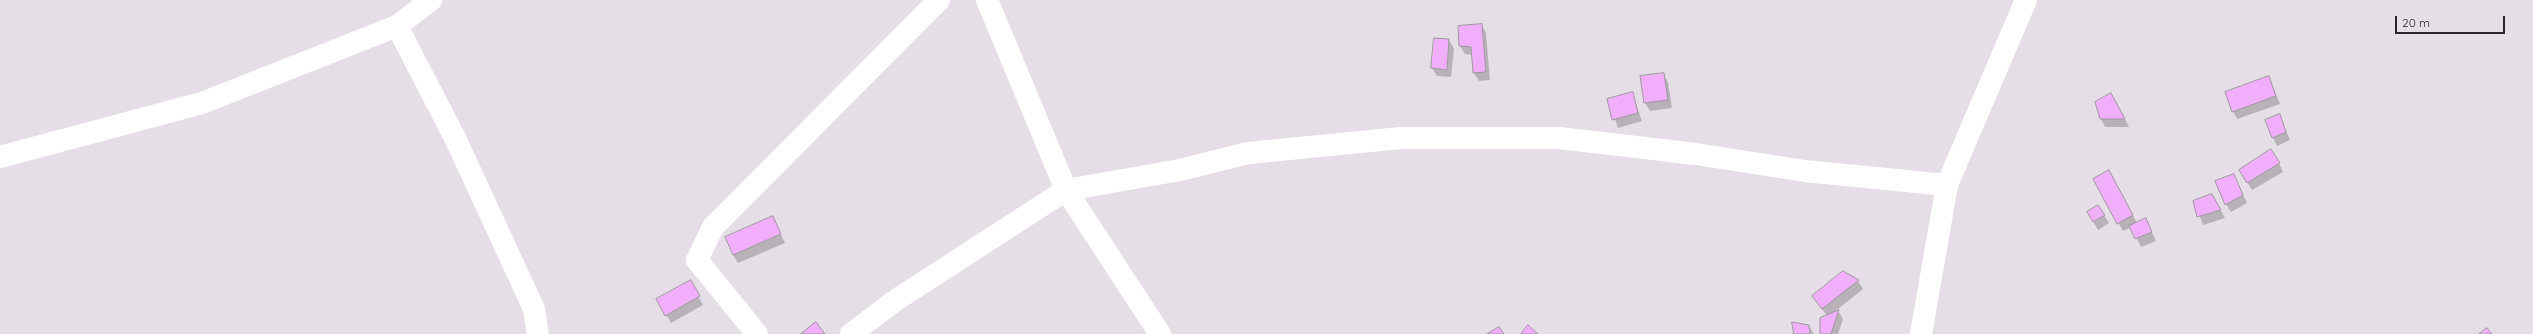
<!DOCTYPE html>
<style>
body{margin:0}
#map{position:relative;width:2533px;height:334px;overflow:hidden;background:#e6dee7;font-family:Quicksand,sans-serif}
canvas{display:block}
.scale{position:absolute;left:2395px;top:16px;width:110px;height:18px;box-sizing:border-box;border:2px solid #282629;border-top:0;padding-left:5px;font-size:12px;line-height:14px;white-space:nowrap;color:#282629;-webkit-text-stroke:3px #e6dee7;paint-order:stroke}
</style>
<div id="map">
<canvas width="2533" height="334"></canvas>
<div class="scale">20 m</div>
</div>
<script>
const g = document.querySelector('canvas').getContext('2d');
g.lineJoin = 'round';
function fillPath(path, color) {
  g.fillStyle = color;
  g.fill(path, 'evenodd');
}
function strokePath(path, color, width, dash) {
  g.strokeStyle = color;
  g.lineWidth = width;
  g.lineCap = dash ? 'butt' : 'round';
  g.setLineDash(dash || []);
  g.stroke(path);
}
const shadow = new Path2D(`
 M1482,25l4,8 4,47 -11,1 -5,-8 -1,-18 -8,-1 -5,-8z
 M1435,39l14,1 5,9 -3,28 -14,-1 -5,-8z
 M1663,74l5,8 4,26 -22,3 -5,-8z
 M2269,77l11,27 -43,15 -4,-8z
 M1632,93l10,28 -24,7 -10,-29z
 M2116,102l13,25h-24l-4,-8z
 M2280,115l10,25 -13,6 -4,-8z
 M2279,163l4,9 -31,18 -12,-20z
 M2108,171l29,52 9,-3 10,21 -15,6 -10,-20 -8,4 -29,-52z
 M2234,175l13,28 -16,9 -5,-8z
 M2212,195l13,23 -22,7 -9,-24z
 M2088,213l16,2 5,8 -11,7z
 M773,217l12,26 -47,20 -5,-8z
 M1843,273l15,8 5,8 -30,24 5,-2 5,8 -5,15h-17l6,-18 -14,-20z
 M690,282l13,23 -32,18 -13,-23z
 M1809,326l5,8h-19z`);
const building = new Path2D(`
 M1482,24l4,48 -13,1 -2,-26 -12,-1 -1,-20z
 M1434,38l15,1 -2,31 -16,-2z
 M1664,73l4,27 -24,3 -4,-27z
 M2269,76l7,20 -44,16 -7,-20z
 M1633,92l5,21 -26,7 -5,-21z
 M2111,93l14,26h-25l-5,-17z
 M2280,114l6,18 -14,6 -7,-18z
 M2271,149l9,14 -33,20 -8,-13z
 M2109,170l24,45 -16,9 -24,-45z
 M2234,174l9,21 -18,10 -10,-24z
 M2212,194l9,16 -24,7 -4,-16z
 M2098,205l7,10 -12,7 -6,-10z
 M773,216l8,18 -48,21 -8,-18z
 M2146,218l6,14 -17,7 -6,-13z
 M1843,271l16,9 -37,29 -10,-13z
 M691,280l9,16 -35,20 -9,-17z
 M1839,310l-8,24h-11v-16z
 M816,322l9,12h-24z
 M1792,322l17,3 1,9h-16z
 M1528,325l10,9h-17z
 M1499,327l5,7h-17z
 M2487,328l5,6h-13z`);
const street = new Path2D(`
 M987,0l79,190 94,144
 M397,26l59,114 78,169 4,25
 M0,157l202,-54 195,-77 34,-26
 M757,334l-60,-74 16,-33 226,-227
 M851,334l45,-34 170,-110 114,-20 68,-17 153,-15h158l137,16 109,17 142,14
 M1921,334l26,-149 79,-185`);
fillPath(shadow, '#0003');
fillPath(building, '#f1affb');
strokePath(building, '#9e979f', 1);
strokePath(street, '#fff', 22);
</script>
